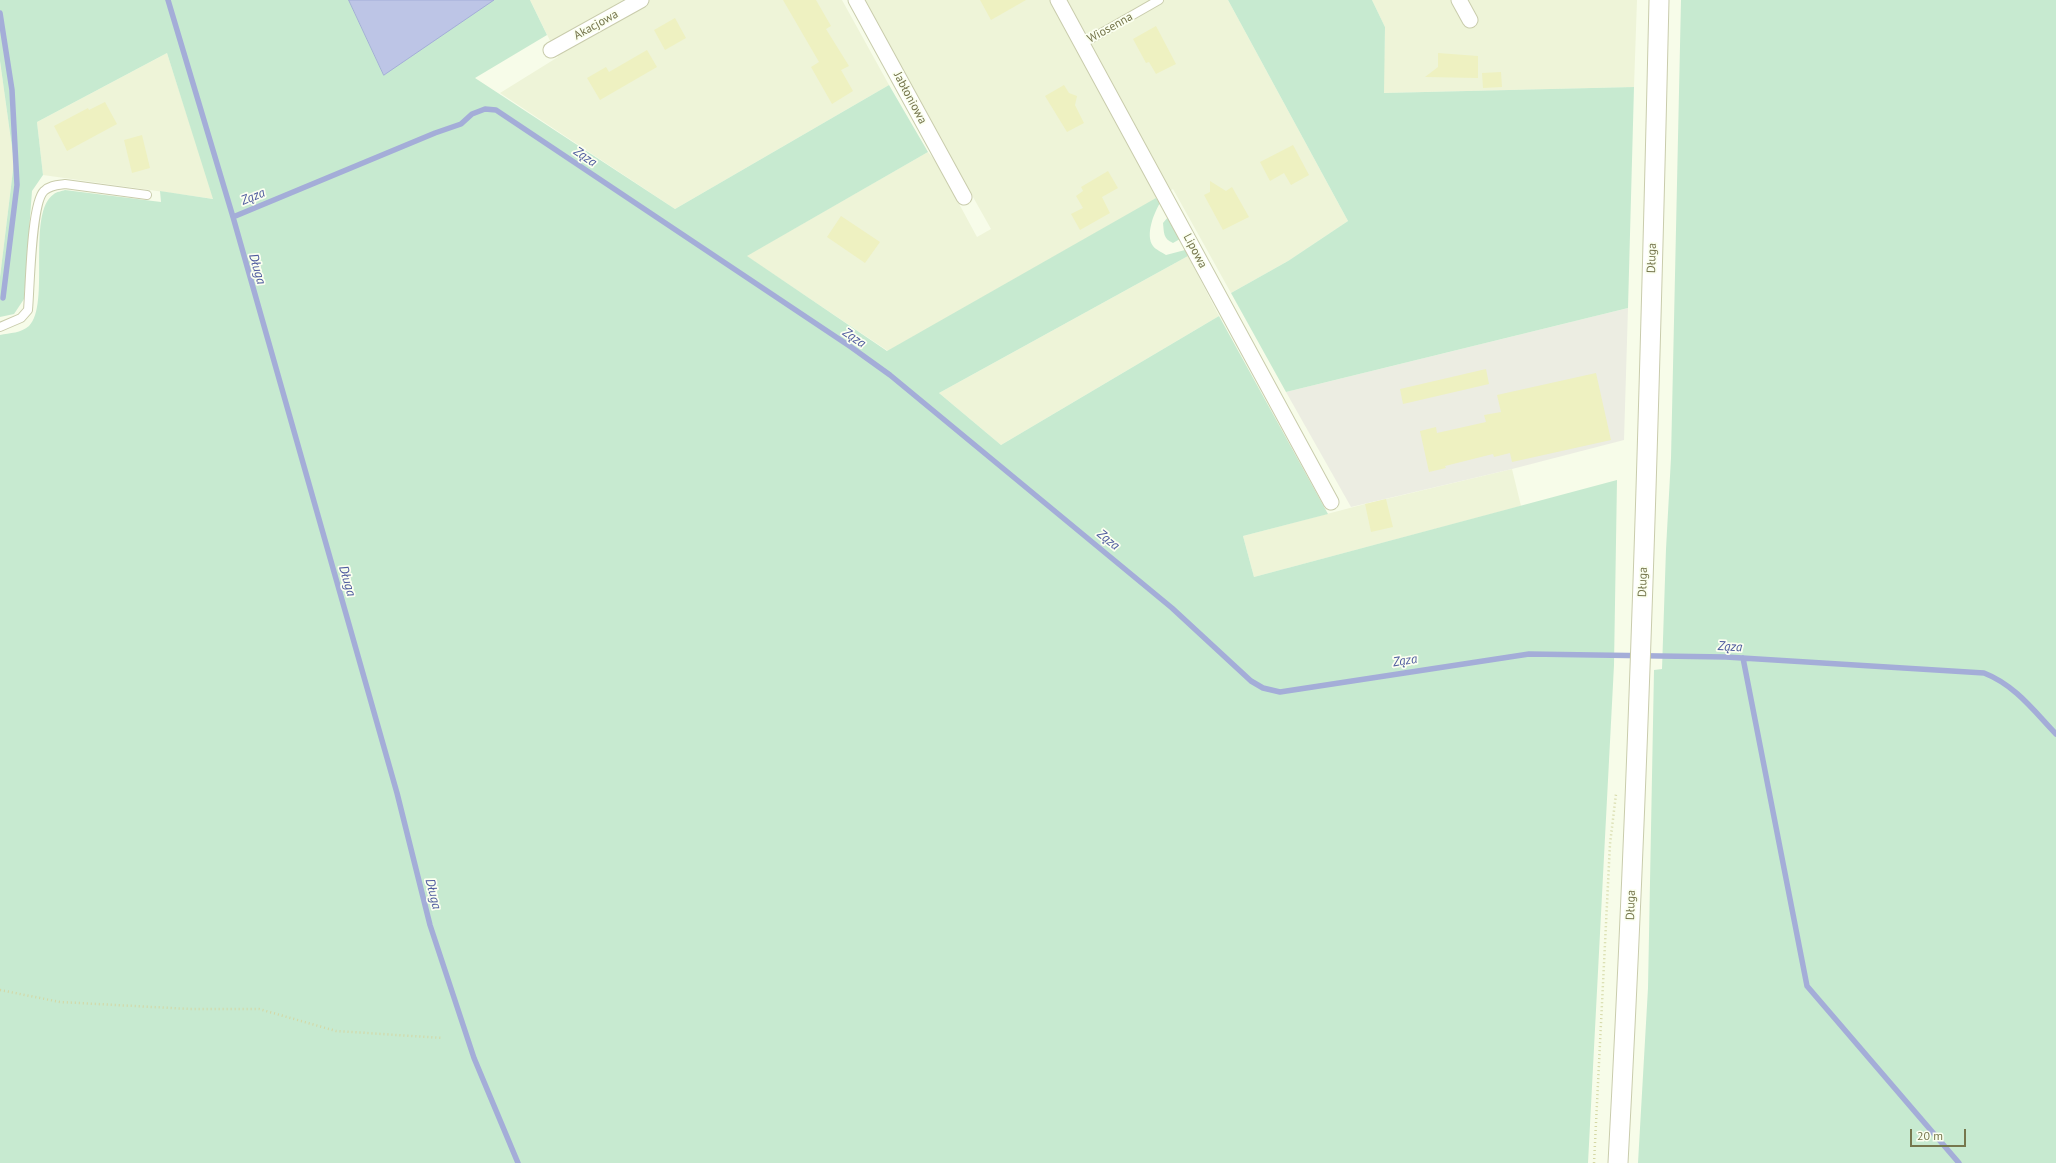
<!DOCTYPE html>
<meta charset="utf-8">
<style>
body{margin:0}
#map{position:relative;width:2056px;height:1163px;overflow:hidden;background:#f7fce9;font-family:"PT Sans",sans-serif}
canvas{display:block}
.scale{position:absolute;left:1910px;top:1129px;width:56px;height:18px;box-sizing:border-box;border:2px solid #76774d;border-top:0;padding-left:5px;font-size:12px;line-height:14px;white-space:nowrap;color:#76774d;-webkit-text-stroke:3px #fbfff0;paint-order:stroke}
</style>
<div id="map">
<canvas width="2056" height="1163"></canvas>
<div class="scale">20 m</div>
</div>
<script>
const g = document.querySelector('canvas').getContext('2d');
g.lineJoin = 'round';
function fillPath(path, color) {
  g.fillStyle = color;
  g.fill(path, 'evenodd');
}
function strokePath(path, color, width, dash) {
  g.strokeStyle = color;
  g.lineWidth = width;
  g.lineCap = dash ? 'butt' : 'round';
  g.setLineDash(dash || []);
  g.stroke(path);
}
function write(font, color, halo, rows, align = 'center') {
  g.font = font + ' "PT Sans",sans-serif';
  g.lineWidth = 3.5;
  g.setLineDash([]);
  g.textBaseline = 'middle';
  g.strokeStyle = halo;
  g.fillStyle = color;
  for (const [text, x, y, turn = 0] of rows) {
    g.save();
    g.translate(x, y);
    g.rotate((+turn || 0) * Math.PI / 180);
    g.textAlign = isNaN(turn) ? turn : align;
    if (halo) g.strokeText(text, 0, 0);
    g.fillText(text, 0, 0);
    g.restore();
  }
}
const residential = new Path2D(`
 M530,0h312l47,85 -214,124 -175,-116 58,-36z
 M862,0h366l120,221 -60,40 -57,32 -58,-104 -285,162 -142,-95 182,-104 9,11 40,74 14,-8z
 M1372,0h265l-3,87 -251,6 2,-66z
 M167,53l47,146 -171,-24 -6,-53z
 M0,61l14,101 -14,115z
 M1188,256l31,60 -218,129 -62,-52z
 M1512,469l9,37 -267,71 -11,-41 122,-32z`);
const industrial = new Path2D(`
 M1628,308l-4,132 -112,29 -161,38 -65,-115z`);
const green = new Path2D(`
 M0,0h530l17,35 -72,43 200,131 214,-124 39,67 -181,104 140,95 269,-153 4,5c-6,10 -15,32 -7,43 3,4 9,6 13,9l19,-5 3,6 -249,137 62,52 218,-129 109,198 -85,22 11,41 363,-97 -3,185 -26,498h-1588v-828c10,-2 21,-2 29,-9 22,-21 -3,-114 25,-132 2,-2 8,-3 11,-4l96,12 -1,-11 53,8 -46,-146 -130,69 6,53 -11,16 -8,108 -10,15 -14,3v-40l14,-115 -14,-101z
 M1228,0h144l13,27 -1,66 250,-6 -6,221 -342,84 -55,-99 57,-32 60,-40z
 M1681,0h375v1163h-418l10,-175 6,-318 8,-1 4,-120 5,-91z
 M1168,217l12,22 -7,4c-10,-4 -9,-11 -10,-20z`);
const water = new Path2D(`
 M349,0h145l-110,75z`);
const stream = new Path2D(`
 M168,0l65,217 164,576 33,132 44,133 44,105
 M0,13l12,77 5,95 -14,113
 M233,217l202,-84 26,-9 11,-10 13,-5 11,1 355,237 39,28 282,233 79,73 12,7 17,4 249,-38 197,3 258,16c31,12 50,38 72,61
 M1743,658l64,328 152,177`);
const building = new Path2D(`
 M783,0h33l15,26 -5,3 23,37 -8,4 12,21 -21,13 -21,-37 8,-5z
 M980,0h46l-35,20z
 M675,18l11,20 -21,12 -11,-20z
 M1156,26l20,38 -20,10 -7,-12 -3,1 -13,-24z
 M647,50l10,17 -57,33 -13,-22 19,-11 3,5z
 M1438,53l40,3v22l-53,-1 13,-10z
 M1501,72l1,15 -19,1 -1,-15z
 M1064,85l5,8 8,3 -2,9 9,18 -17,9 -22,-36z
 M105,102l12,22 -50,27 -13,-25 34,-18 1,2z
 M142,135l8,33 -18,5 -8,-33z
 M1293,145l16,30 -18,10 -7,-12 -14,8 -10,-19z
 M1108,171l10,17 -16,9 8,16 -30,17 -9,-16 12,-6 -7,-12 7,-5 -2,-4z
 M1210,181l16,10 6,-4 17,30 -26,13 -19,-35 6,-3z
 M841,216l39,26 -15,21 -38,-26z
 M1486,369l3,15 -86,20 -3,-15z
 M1596,373l15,67 -99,22 -2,-9 -16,4 -1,-3 -48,12 1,2 -17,4 -9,-41 16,-4 1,6 49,-11 -2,-7 17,-3 -4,-17z
 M1386,499l7,28 -22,5 -6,-28z`);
const path = new Path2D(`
 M0,990l60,12 130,7h69l77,22 107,7
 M1594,1163l16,-319 6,-50`);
const service = new Path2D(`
 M1082,44l77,-44
 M0,327l21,-9 7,-8c2,-21 3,-107 16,-119 6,-6 14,-6 21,-7l82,11`);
const minor = new Path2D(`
 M856,0l108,197
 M1058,0l273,502
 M1459,0l11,20
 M551,50l90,-50`);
const tertiary = new Path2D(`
 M1618,1163c21,-387 32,-775 41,-1163`);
const streetNames = [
 ["Akacjowa",596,25,-29],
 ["Wiosenna",1110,28,-29],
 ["Jabłoniowa",910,98,62],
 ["Lipowa",1195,251,62],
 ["Długa",1652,258,-88],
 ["Długa",1643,582,-88],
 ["Długa",1631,905,-88]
];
const waterNames = [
 ["Ząza",585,157,34],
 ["Ząza",253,197,-22],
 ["Długa",257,269,74],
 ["Ząza",854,338,34],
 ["Ząza",1108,540,39],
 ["Długa",347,581,74],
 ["Ząza",1730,647,3],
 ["Ząza",1405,661,-9],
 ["Długa",433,894,76]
];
fillPath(residential, '#eef4d8');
fillPath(industrial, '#ecede2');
fillPath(green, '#c7ead0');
fillPath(water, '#bdc5e6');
strokePath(water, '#a4add8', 1);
strokePath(stream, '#a4add8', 5.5);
fillPath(building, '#eef1c1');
strokePath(service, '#c9ccac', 10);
strokePath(minor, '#c9ccac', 17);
strokePath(tertiary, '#c9ccac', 21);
strokePath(path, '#d4d7a4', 2.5, [1, 3]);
strokePath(service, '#fff', 8);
strokePath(minor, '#fff', 15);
strokePath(tertiary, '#fff', 19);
write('12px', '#76774d', '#fbfff0', streetNames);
write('italic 13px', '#505d9f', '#fbfff0', waterNames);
</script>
